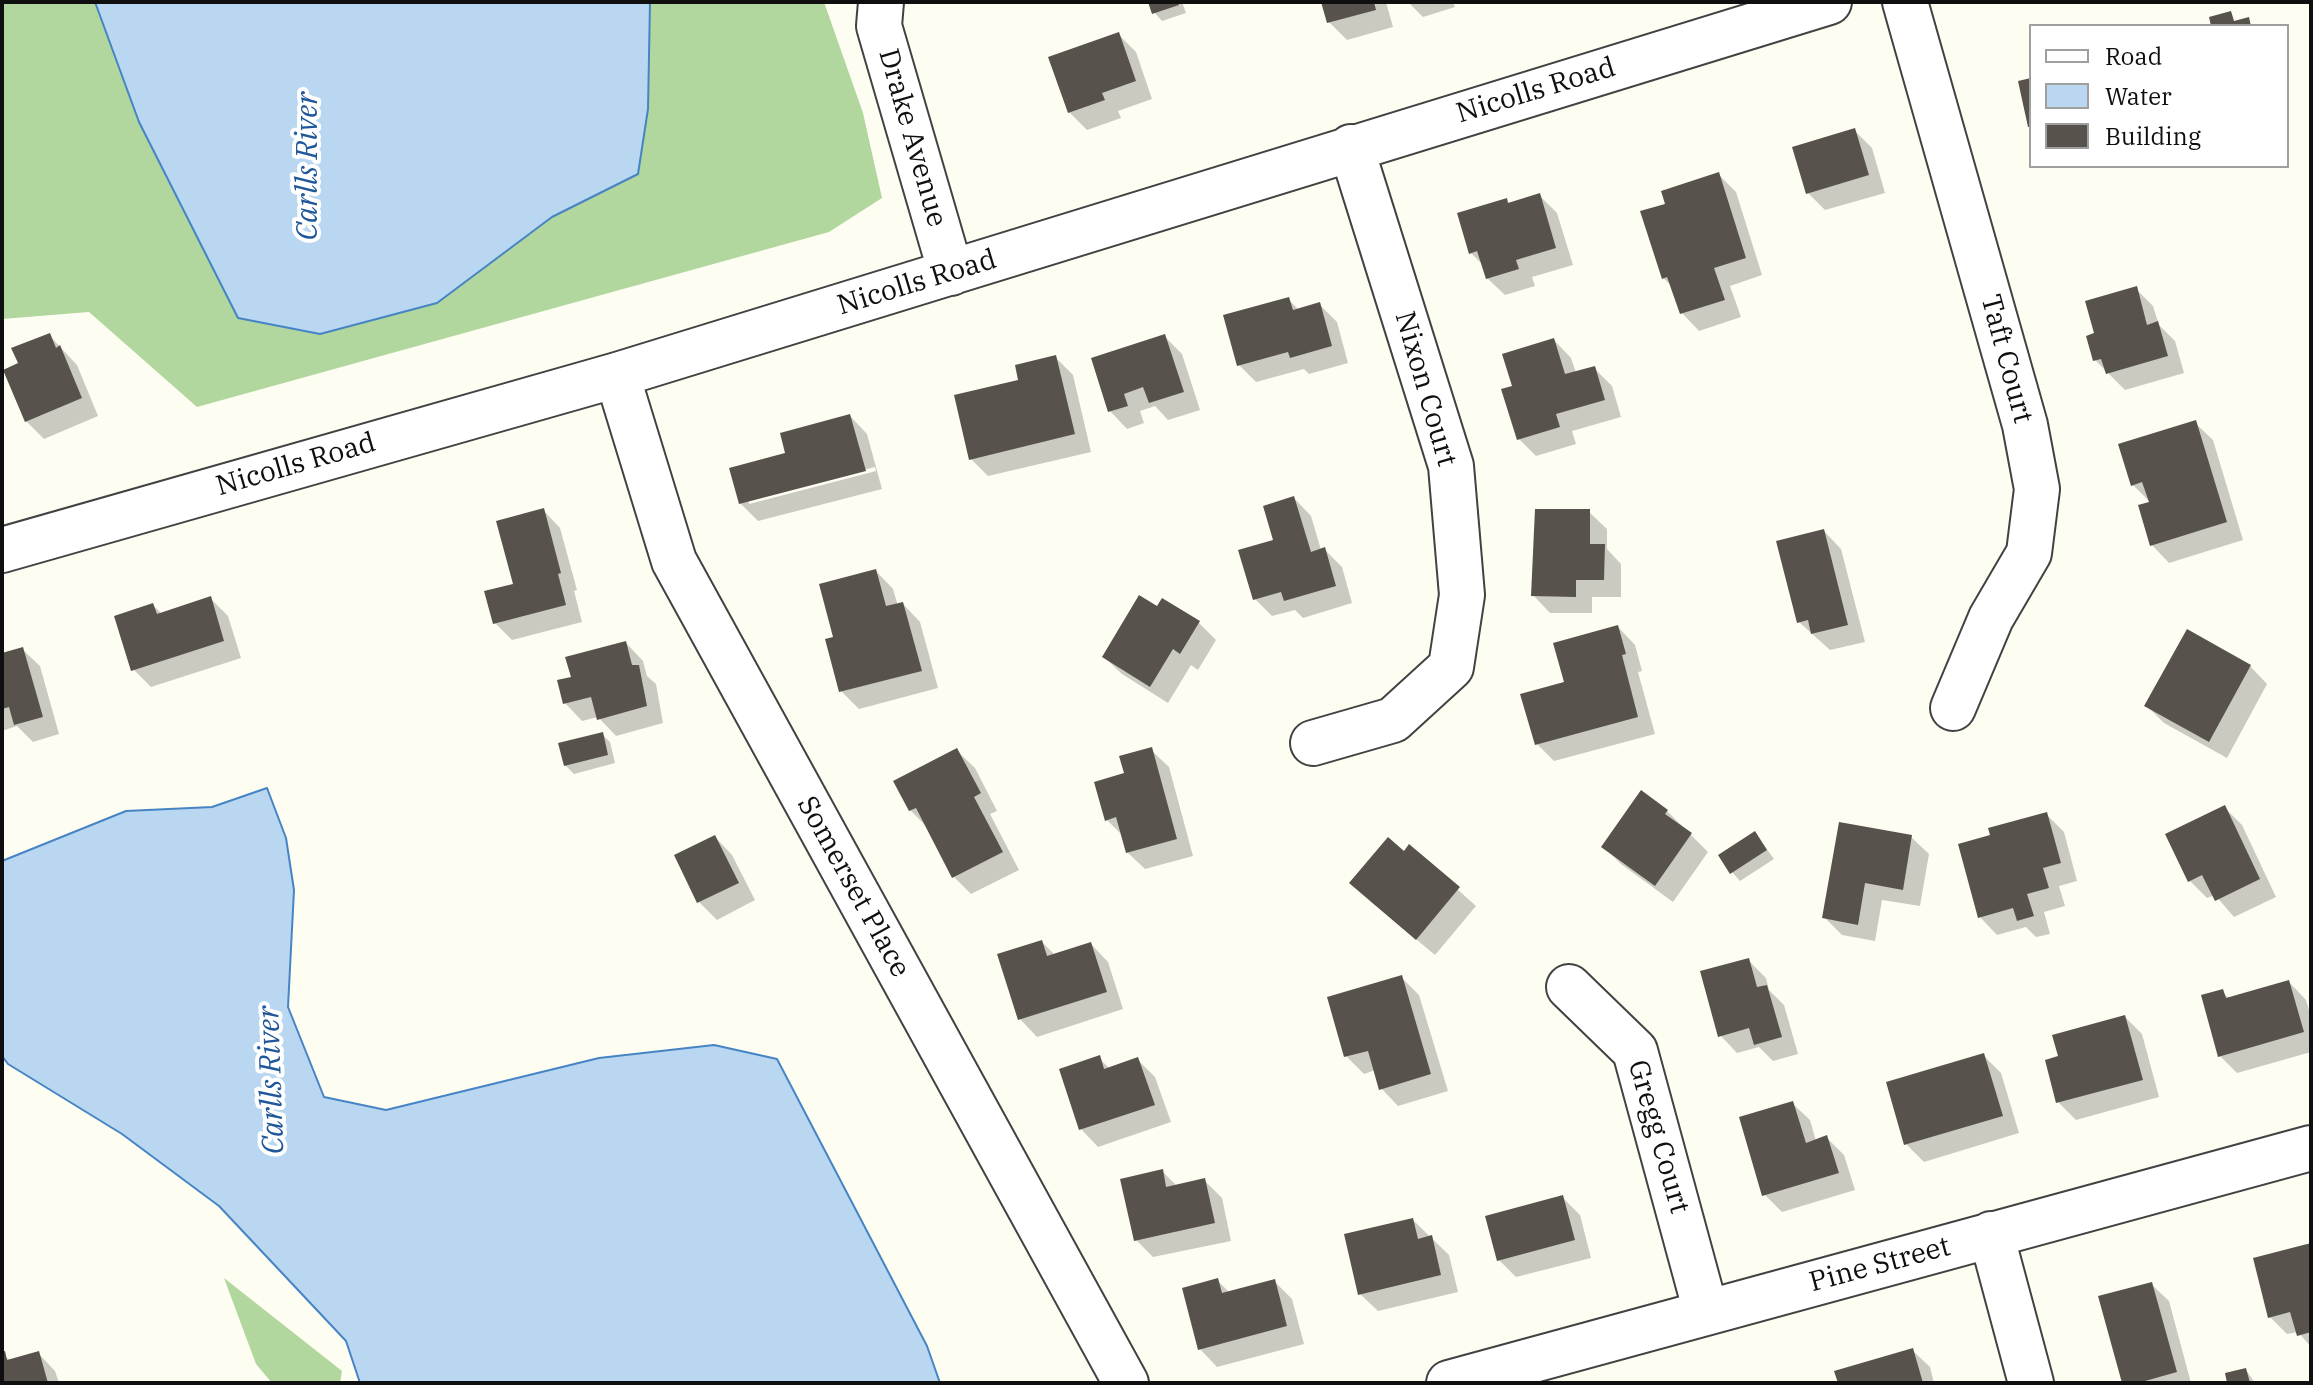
<!DOCTYPE html>
<style>
body{margin:0}
#map{position:relative;width:2313px;height:1385px;overflow:hidden;background:#fefdf2;font-family:"IBM Plex Serif",serif}
canvas{display:block}
.frame{position:absolute;inset:0;border:4px solid #0f0f0f;pointer-events:none}
.legend{position:absolute;left:2029px;top:24px;width:260px;height:144px;box-sizing:border-box;background:#fff;border:2px solid #9f9f9f;margin:0;padding:10px 14px;list-style:none;font-size:24px;color:#0f0f0f}
.legend li{display:flex;align-items:center;gap:16px;height:40px}
.legend b{width:40px;border:2px solid #9f9f9f}
</style>
<div id="map">
<canvas width="2313" height="1385"></canvas>
<div class="frame"></div>
<ul class="legend">
<li><b style="height:10px;background:#fff"></b>Road</li>
<li><b style="height:22px;background:#bad7f2"></b>Water</li>
<li><b style="height:22px;background:#57524c"></b>Building</li>
</ul>
</div>
<script>
const g = document.querySelector('canvas').getContext('2d');
g.lineJoin = 'round';
function fillPath(path, color) {
  g.fillStyle = color;
  g.fill(path, 'evenodd');
}
function strokePath(path, color, width, dash) {
  g.strokeStyle = color;
  g.lineWidth = width;
  g.lineCap = dash ? 'butt' : 'round';
  g.setLineDash(dash || []);
  g.stroke(path);
}
function write(font, color, halo, rows, align = 'center') {
  g.font = font + ' "IBM Plex Serif",serif';
  g.lineWidth = 8;
  g.setLineDash([]);
  g.textBaseline = 'middle';
  g.strokeStyle = halo;
  g.fillStyle = color;
  for (const [text, x, y, turn = 0] of rows) {
    g.save();
    g.translate(x, y);
    g.rotate((+turn || 0) * Math.PI / 180);
    g.textAlign = isNaN(turn) ? turn : align;
    if (halo) g.strokeText(text, 0, 0);
    g.fillText(text, 0, 0);
    g.restore();
  }
}
const forest = new Path2D(`
 M2,2h822l39,111 19,85 -53,34 -632,175 -108,-95 -87,7z
 M224,1278l118,93 -2,12h-68l-16,-19z`);
const water = new Path2D(`
 M95,2h555l-2,107 -10,65 -86,43 -115,86 -117,31 -82,-16 -99,-196z
 M267,788l19,50 8,52 -6,117 36,90 62,13 213,-52 115,-13 63,14 150,287 13,37h-580l-14,-42 -127,-135 -97,-72 -114,-70 -6,-8v-195l124,-50 86,-4z`);
const shadow = new Path2D(`
 M1151,2h31l4,11 -24,8 -8,-9z
 M1323,2h63l7,25 -46,13 -18,-18z
 M1408,2h45l2,5 -32,10z
 M1119,35l17,17 16,47 -34,12 3,7 -34,12 -18,-18z
 M1854,130l18,18 13,45 -60,17 -17,-17z
 M1718,174l18,18 26,83 -32,11 11,31 -42,14 -17,-18 -9,-26 -10,-9 4,-73z
 M1540,196l17,17 16,52 -41,12 3,9 -30,9 -18,-17 -3,-12 -13,-13 35,-53 4,4z
 M2136,289l17,17 6,19 16,16 9,32 -59,17 -30,-30 2,-26z
 M1289,300l10,10 20,-6 18,18 11,41 -39,11 -5,-5 -48,13 -17,-17z
 M49,335l28,30 21,51 -54,23 -18,-18 -5,-57z
 M1165,337l17,17 18,56 -32,10 -13,-14 -15,5 4,12 -17,6 -17,-18z
 M1554,340l17,18 5,15 18,-5 18,18 9,31 -49,14 4,13 -40,12 -17,-17 -4,-52z
 M1055,357l18,18 18,77 -103,24 -17,-17z
 M850,416l17,18 15,55 -124,32 -18,-18 47,-48zM875,467l1,4 -127,33v-5z
 M2195,423l18,17 30,100 -74,23 -17,-18 -1,-42 -19,-19z
 M1294,498l17,18 10,34 3,-1 18,18 10,36 -49,15 -8,-8 -23,6 -17,-17z
 M543,510l17,18 17,62 -3,1 8,31 -70,18 -17,-17 20,-38z
 M1589,512l18,17v20l14,15v33h-29v16h-42l-17,-18z
 M1824,531l17,18 24,93 -35,8 -31,-28z
 M876,571l17,18 5,17 5,-2 17,18 18,66 -79,21 -18,-18 -13,-50 8,-3z
 M210,598l18,18 13,42 -90,29 -18,-18 20,-64 9,9z
 M1157,609l42,14 17,17 -18,30 -7,-5 -23,38 -46,-29 -18,-17z
 M1618,627l17,18 7,26 -4,1 17,62 -101,27 -17,-17 29,-60z
 M626,643l17,18 4,15 9,8 7,39 -47,13 -18,-19 -16,4 -17,-18z
 M22,649l18,17 19,68 -26,8 -16,-16 -15,5v-76z
 M2250,666l17,18 -40,74 -63,-35 -17,-17z
 M602,734l8,8 5,21 -41,11 -9,-9z
 M1151,750l18,17 24,89 -48,13 -18,-17 -4,-16 -17,-17 21,-44z
 M957,751l18,17 22,43 -7,3 29,56 -48,24 -17,-17 -25,-48 -19,-19z
 M2224,807l18,18 34,72 -42,20 -19,-22 -8,3 -17,-17z
 M1667,811l41,41 -35,50 -52,-38 -17,-17z
 M2046,814l18,18 13,49 -18,5 6,20 -21,6 6,22 -14,3 -10,-10 -29,8 -17,-18 12,-80z
 M1755,833l19,26 -34,22 -8,-9z
 M715,837l17,18 23,45 -38,20 -18,-18 -23,-46z
 M1911,837l18,17 -9,52 -38,-6 -7,41 -33,-6 -18,-18z
 M1410,847l66,59 -41,49 -66,-55z
 M1042,942l13,13 36,-11 17,18 15,47 -86,28 -17,-18z
 M1748,960l18,18 3,12 15,15 14,49 -25,7 -14,-14 -22,6 -17,-18z
 M1401,977l18,18 29,96 -50,15 -17,-18 -6,-18 -11,4 -18,-18z
 M2289,982l17,18 5,17v35l-74,21 -17,-17 2,-64 8,7z
 M2125,1017l17,17 17,63 -83,23 -18,-18 2,-45z
 M1984,1056l17,17 18,60 -95,29 -18,-18z
 M1099,1058l11,11 28,-9 17,17 16,45 -73,25 -17,-18z
 M1792,1103l18,17 6,21 11,-3 17,17 11,35 -73,22 -18,-18z
 M1162,1171l15,15 27,-6 18,18 9,43 -78,16 -17,-17z
 M1562,1197l18,18 11,43 -75,19 -17,-17z
 M1413,1220l36,35 9,37 -80,19 -18,-17z
 M2311,1245v102l-13,-15 -11,2 -17,-17z
 M1218,1281l12,12 44,-12 18,18 12,45 -87,23 -17,-18z
 M2151,1284l18,17 22,82h-67z
 M1912,1350l18,17 4,16h-94z
 M38,1353l17,18 4,12h-57v-29l9,7z
 M2246,1370l9,13h-26z`);
const building = new Path2D(`
 M1148,2h30l1,3 -27,9z
 M1321,2h53l2,8 -49,13z
 M2231,11l3,10 15,-4 2,9h-40l-2,-9z
 M1119,32l17,49 -34,12 3,7 -37,13 -20,-56z
 M2031,78v49h-3l-10,-46z
 M1855,128l14,47 -63,19 -14,-47z
 M1719,172l27,86 -32,10 11,32 -45,14 -13,-37 -5,2 -22,-68 25,-7 -4,-13z
 M1540,193l16,55 -40,12 3,9 -33,10 -9,-28 -8,3 -12,-41 50,-15 1,5z
 M2137,286l10,39 11,-4 10,35 -62,18 -5,-15 -8,2 -7,-25 8,-3 -9,-32z
 M1289,297l4,13 27,-8 12,44 -42,12 -2,-6 -51,14 -14,-51z
 M50,333l6,15 4,-3 22,53 -57,24 -22,-52 15,-7 -7,-15z
 M1165,334l19,58 -35,11 -6,-16 -19,7 4,12 -20,6 -17,-54z
 M1554,338l11,36 30,-8 10,34 -49,14 4,13 -43,13 -16,-51 11,-3 -10,-32z
 M1056,355l19,79 -106,26 -15,-65 64,-15 -3,-15z
 M850,414l16,57 -127,33 -10,-36 56,-15 -5,-20z
 M2196,420l31,102 -77,24 -12,-41 11,-3 -7,-20 -11,4 -13,-42z
 M1294,496l17,56 14,-5 11,39 -52,15 -3,-9 -28,8 -15,-50 35,-10 -10,-34z
 M544,508l17,65 -3,1 8,31 -73,19 -9,-33 29,-7 -17,-63z
 M1535,509h55v35h15l-1,36h-28v17l-45,-1z
 M1824,529l24,96 -37,9 -3,-14 -11,3 -21,-82z
 M876,569l10,37 17,-4 19,69 -83,21 -14,-53 8,-2 -14,-53z
 M1139,595l18,11 5,-8 38,23 -20,33 -7,-5 -23,38 -48,-30z
 M211,596l13,45 -93,30 -17,-55 39,-13 4,11z
 M1618,625l8,29 -4,1 16,62 -103,28 -15,-51 44,-12 -11,-39z
 M2187,629l64,36 -42,77 -65,-36z
 M626,641l6,24h7l8,41 -50,14 -6,-23 -28,7 -6,-24 14,-3 -6,-20z
 M23,647l20,70 -29,8 -5,-18 -7,2v-56z
 M603,732l5,23 -44,11 -6,-23z
 M1152,747l25,92 -51,14 -10,-36 -11,4 -11,-39 30,-9 -5,-17z
 M957,748l24,45 -7,4 29,55 -51,26 -36,-70 -7,3 -16,-30z
 M1641,790l27,20 -3,4 27,19 -37,53 -54,-39z
 M2225,805l35,74 -45,22 -13,-26 -14,7 -23,-48z
 M2047,812l14,51 -18,5 6,20 -22,6 7,22 -17,5 -4,-13 -35,10 -20,-74 32,-9 -2,-7z
 M1839,822l73,13 -9,55 -38,-7 -7,42 -36,-7z
 M1755,831l12,19 -37,24 -12,-19z
 M715,835l24,48 -42,20 -23,-48z
 M1388,837l16,14 5,-7 51,43 -44,53 -67,-57z
 M1042,940l5,16 44,-14 16,50 -89,28 -21,-66z
 M1749,958l8,29 10,-2 15,52 -28,8 -5,-17 -31,9 -18,-66z
 M1402,975l29,99 -52,16 -11,-39 -24,6 -17,-60z
 M2289,980l15,52 -86,25 -17,-62 22,-6 3,9z
 M2125,1015l18,65 -87,23 -11,-43 13,-4 -6,-21z
 M1984,1053l19,63 -99,29 -18,-63z
 M1100,1055l4,14 34,-12 17,48 -76,25 -20,-61z
 M1793,1101l13,42 21,-8 12,38 -77,23 -23,-79z
 M1163,1169l3,18 39,-9 10,45 -81,18 -14,-62z
 M1563,1195l12,45 -78,21 -12,-45z
 M1413,1218l5,21 14,-4 9,40 -83,20 -14,-61z
 M2311,1243v89l-14,4 -7,-24 -22,6 -15,-60z
 M1218,1278l4,15 53,-14 12,47 -89,24 -16,-62z
 M2152,1282l25,90 -39,11h-16l-24,-87z
 M1913,1348l10,35h-85l-4,-12z
 M5,1351l2,9 32,-9 9,32h-46v-31z
 M2246,1368l4,15h-23l-2,-10z`);
const minor = new Path2D(`
 M881,2l-2,24 72,247
 M1905,2l120,423 12,64 -8,64 -38,65 -38,90
 M617,375l57,186 452,822
 M2,550l615,-175 1212,-373
 M1313,743l80,-23 58,-53 11,-72 -11,-129 -100,-319
 M1569,987l66,64 71,261
 M1991,1234l40,149
 M1449,1383l862,-235`);
const streetNames = [
 ["Nicolls Road",1536,91,-17],
 ["Drake Avenue",912,138,74],
 ["Nicolls Road",917,283,-17],
 ["Taft Court",2006,359,75],
 ["Nixon Court",1425,389,74],
 ["Nicolls Road",296,465,-16],
 ["Somerset Place",853,887,61],
 ["Gregg Court",1658,1137,74],
 ["Pine Street",1880,1265,-15]
];
const waterNames = [
 ["Carlls River",308,166,-90],
 ["Carlls River",272,1080,-92]
];
fillPath(forest, '#b1d79e');
fillPath(water, '#bad7f2');
strokePath(water, '#4684c4', 2);
fillPath(shadow, '#0003');
fillPath(building, '#57524c');
strokePath(minor, '#424242', 48);
strokePath(minor, '#fff', 44);
write('28px', '#0f0f0f', '#fff', streetNames);
write('italic 30px', '#205799', '#fff', waterNames);
</script>
